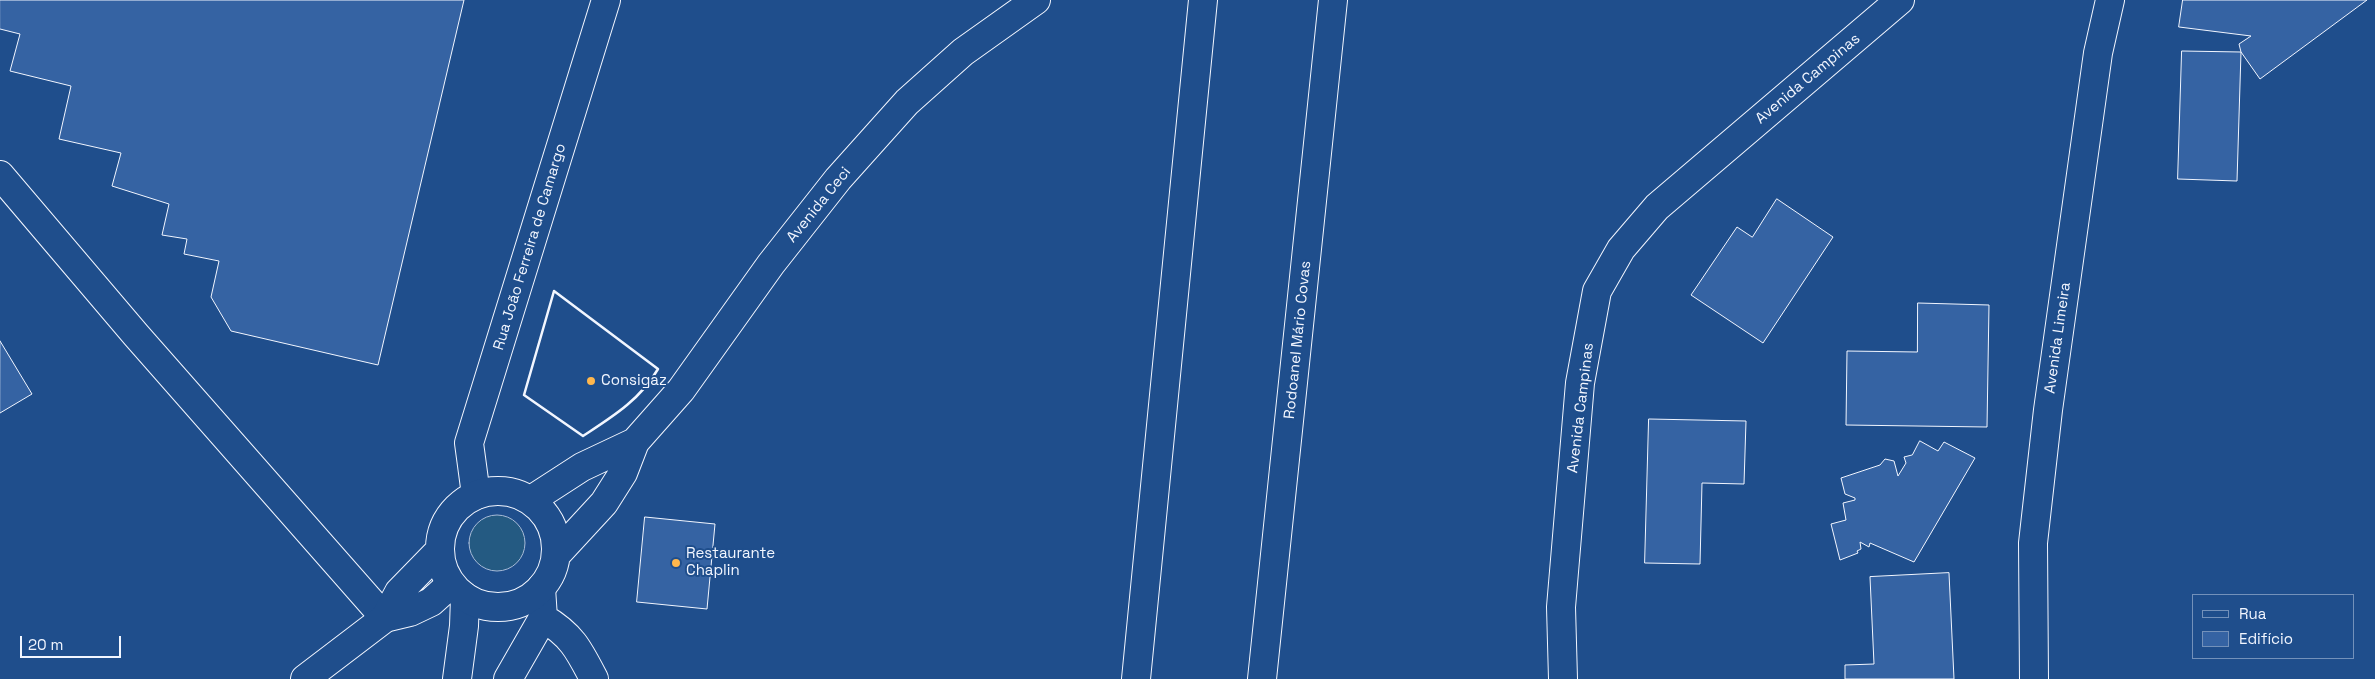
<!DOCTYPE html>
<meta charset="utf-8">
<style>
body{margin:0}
#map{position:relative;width:2375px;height:679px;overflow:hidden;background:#1f4e8c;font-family:"Space Grotesk",sans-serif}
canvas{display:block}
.legend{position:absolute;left:2192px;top:594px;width:162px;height:65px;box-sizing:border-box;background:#1f4e8c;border:1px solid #7391ba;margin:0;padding:6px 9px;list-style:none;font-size:15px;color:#f2f6ff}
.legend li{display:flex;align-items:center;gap:10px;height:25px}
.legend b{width:25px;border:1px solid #7391ba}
.scale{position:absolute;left:20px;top:636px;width:101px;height:22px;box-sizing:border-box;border:2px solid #f2f6ff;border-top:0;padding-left:6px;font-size:15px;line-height:18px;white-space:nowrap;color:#f2f6ff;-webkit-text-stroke:4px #1f4e8c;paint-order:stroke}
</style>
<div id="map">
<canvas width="2375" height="679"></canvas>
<ul class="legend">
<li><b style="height:6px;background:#1f4e8c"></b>Rua</li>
<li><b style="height:14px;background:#3563a3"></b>Edifício</li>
</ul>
<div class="scale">20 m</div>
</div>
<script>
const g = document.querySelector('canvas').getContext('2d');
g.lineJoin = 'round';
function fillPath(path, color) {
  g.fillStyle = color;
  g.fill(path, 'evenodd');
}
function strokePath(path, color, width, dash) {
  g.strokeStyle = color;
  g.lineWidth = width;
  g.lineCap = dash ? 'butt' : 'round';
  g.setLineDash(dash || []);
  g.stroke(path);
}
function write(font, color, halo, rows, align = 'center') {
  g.font = font + ' "Space Grotesk",sans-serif';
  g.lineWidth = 4;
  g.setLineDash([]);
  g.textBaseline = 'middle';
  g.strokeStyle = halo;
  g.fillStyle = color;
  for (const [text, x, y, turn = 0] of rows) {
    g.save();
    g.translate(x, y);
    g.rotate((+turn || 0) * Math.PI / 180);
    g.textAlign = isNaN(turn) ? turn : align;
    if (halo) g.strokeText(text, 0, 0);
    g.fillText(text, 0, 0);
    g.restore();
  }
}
const green = new Path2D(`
 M469 543a28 28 0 1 1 56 0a28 28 0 1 1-56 0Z`);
const building = new Path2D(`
 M0,0h464l-86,365 -147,-34 -20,-34 8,-36 -35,-7 3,-15 -25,-4 7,-31 -57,-18 9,-33 -62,-14 12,-53 -61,-15 10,-37 -20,-5z
 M2183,0h184l-107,79 -19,-27 -2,-8 12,-8 -72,-9z
 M2182,51l59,1 -4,129 -59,-2z
 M1777,199l56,38 -70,106 -72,-48 46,-68 15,10z
 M1918,303l71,2 -2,122 -141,-2 1,-74 70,1z
 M0,341l32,53 -32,19z
 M1649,419l97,2 -2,63 -42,-1 -2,81 -55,-1z
 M1920,441l18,10 6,-9 31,16 -61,104 -44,-19 -1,4 -9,-5 1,7 -4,2 1,2 -18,7 -9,-36 15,-4 -3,-17 12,-3v-2l-10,-4 -4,-16 39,-13 5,-6 9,2 4,15 8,-13 -2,-6 8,-2z
 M645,517l70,7 -8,85 -70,-7z
 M1949,573l5,106h-109v-14l29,-1 -4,-87z`);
const minor = new Path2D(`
 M0,175l136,160 249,283
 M476,495l-7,-52 137,-443
 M543,618c29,17 36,32 51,61
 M457,679l7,-53 1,-29
 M508,679l35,-61 -2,-30
 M1563,679l-2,-72 19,-224 17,-92 24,-42 36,-42 243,-207
 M2034,679l-1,-136 15,-133 50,-357 12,-53`);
const major = new Path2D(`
 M440 549a58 58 0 1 1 116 0a58 58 0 1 1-116 0Z
 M531,500l51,-33 53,-25
 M556,555l48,-52 19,-30 12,-31 46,-52 90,-126 67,-85 69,-77 56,-50 73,-52
 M385,618l14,-26 40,-41
 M305,679l80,-61 25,-6 21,-10 20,-18`);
const highway = new Path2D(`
 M1136,679l67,-679
 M1262,679l71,-679`);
const wall = new Path2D(`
 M554,291l104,78c-18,31 -46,48 -75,67l-59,-41z`);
const markers = [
 [591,381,5,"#ffb74d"],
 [676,563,5,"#ffb74d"]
];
const streetNames = [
 ["Avenida Campinas",1808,79,-40],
 ["Avenida Ceci",819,205,-51],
 ["Rua João Ferreira de Camargo",530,247,-73],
 ["Avenida Limeira",2058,338,-82],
 ["Rodoanel Mário Covas",1298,340,-84],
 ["Avenida Campinas",1581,408,-83]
];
const poiNames = [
 ["Consigaz",601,381],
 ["Restaurante",686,554],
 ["Chaplin",686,571]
];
fillPath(green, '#245a82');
strokePath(green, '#a8bbd7', 1);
fillPath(building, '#3563a3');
strokePath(building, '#f2f6ff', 1);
strokePath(minor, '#f2f6ff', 30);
strokePath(major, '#f2f6ff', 30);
strokePath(highway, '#f2f6ff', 30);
strokePath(minor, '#1f4e8c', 28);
strokePath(major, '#1f4e8c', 28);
strokePath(highway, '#1f4e8c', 28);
strokePath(wall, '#f2f6ff', 2.5);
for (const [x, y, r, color] of markers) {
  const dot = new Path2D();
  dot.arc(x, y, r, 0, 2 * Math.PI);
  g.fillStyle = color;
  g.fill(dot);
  strokePath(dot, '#1f4e8c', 2);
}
write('15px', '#f2f6ff', '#1f4e8c', streetNames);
write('15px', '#f2f6ff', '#1f4e8c', poiNames, 'left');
</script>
